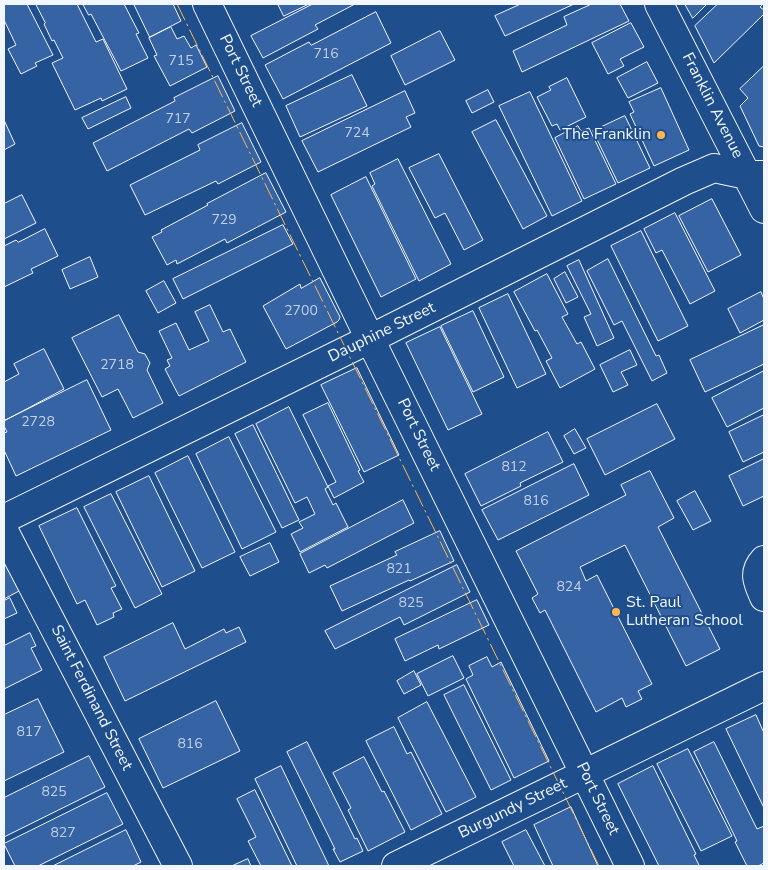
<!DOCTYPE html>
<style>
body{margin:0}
#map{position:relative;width:768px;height:870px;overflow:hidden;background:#1f4e8c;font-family:"Nunito Sans",sans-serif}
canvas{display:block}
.frame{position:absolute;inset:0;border:5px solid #f2f6ff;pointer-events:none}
</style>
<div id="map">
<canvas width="768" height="870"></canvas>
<div class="frame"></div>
</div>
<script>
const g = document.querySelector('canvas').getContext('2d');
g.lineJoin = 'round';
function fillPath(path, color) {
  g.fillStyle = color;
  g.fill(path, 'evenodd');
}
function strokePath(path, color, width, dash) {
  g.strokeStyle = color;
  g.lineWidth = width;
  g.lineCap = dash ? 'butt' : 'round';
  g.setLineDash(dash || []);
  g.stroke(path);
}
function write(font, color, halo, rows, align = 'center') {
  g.font = font + ' "Nunito Sans",sans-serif';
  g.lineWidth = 4;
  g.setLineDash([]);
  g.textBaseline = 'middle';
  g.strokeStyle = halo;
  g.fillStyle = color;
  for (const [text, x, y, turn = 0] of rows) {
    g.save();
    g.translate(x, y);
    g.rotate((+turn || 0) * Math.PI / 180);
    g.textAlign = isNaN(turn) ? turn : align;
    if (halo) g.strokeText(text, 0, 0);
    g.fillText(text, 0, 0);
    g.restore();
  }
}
const building = new Path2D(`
 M5,4h22l26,51 -18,8 2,3 -16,8 -13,-25 8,-4 -12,-25v-15z
 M36,4h41l19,38 7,-3 24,50 -25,12 -1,-3 -26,12 -23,-47 11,-5 -9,-18 -2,1 -8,-17 1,-1z
 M83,4h41l15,29 -3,1 12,24 -27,13 -30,-57 -2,1z
 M134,4h39l8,17 -31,16z
 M278,4h31l-25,12z
 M313,4h42l-40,21 3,4 -55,29 -12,-22z
 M521,4h53l-69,32 -10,-20z
 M592,4h28l9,17 -107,51 -9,-21 54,-26 -3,-8z
 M685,4h22l-14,14z
 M718,4h45l-3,3 4,3v4l-50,49 -19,-37z
 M376,12l15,31 -108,56 -18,-34 44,-23 2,3z
 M631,23l13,24 -24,12 4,7 -16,8 -16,-31z
 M171,27l6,12 7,-3 7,12 5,-3 11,22 -37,19 -16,-30 3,-1 -8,-17z
 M440,31l15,29 -50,25 -14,-29z
 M647,62l11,21 -30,15 -11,-20z
 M764,66v81l-5,-1 -19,-40 8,-8 -8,-9z
 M352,75l15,31 -67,31 -14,-31z
 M218,76l17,35 -43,22 -3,-4 -82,42 -14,-28 82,-42 -1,-3z
 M567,78l19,39 -26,13 -3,-6 -5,2 -15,-29 14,-7 -2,-3z
 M661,88l28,62 -35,16 -24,-52 4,-2 -5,-10z
 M488,90l6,12 -22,11 -6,-12z
 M405,91l10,22 -9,4 5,10 -93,45 -16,-31z
 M530,92l52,109 -30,15 -53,-110z
 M126,97l5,11 -43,21 -6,-11z
 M625,116l25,52 -32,15 -25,-52z
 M4,120l11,24 -11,6z
 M496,120l51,96 -24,13 -51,-97z
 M242,123l19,39 -43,22 -2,-3 -71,34 -15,-30 70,-35 -2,-5z
 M578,126l3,5 8,-3 27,56 -32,15 -29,-61z
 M439,154l44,86 -19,10 -19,-37 -10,5 -26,-50z
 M398,159l53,105 -32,17 -47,-95 3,-2 -5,-11z
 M266,173l20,39 -59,31 -2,-4 -48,25 -1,-4 -9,5 -15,-28 10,-5 -1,-2 47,-25 -1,-1z
 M366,177l50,102 -35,18 -50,-102z
 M22,195l14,28 -32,16v-35z
 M712,199l29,56 -33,17 -29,-56z
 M675,213l40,78 -25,13 -28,-54 -6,3 -12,-24z
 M283,225l10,19 -110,55 -10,-20z
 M45,229l13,27 -27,13 2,4 -29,14v-41l12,-6 2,2z
 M641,231l47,95 -30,15 -47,-95z
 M90,257l8,20 -28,12 -8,-19z
 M608,259l48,97 3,-1 8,18 -15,8 -30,-60 -8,4 -27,-54z
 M579,260l35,78 -17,8 -13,-29 7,-3 -24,-48z
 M565,272l13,25 -12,6 -12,-24z
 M547,274l21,40 -6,3 15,27 4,-2 14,27 -35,19 -14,-27 6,-3 -15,-28 -2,1 -21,-39z
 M320,278l20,39 -1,3 -2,2 -51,27 -23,-43 37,-22 1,4z
 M164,281l12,22 -18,10 -12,-22z
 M761,292l3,7v21l-24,13 -12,-24z
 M508,294l38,80 -29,14 -38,-80z
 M210,305l13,27 7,-3 16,33 -67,34 -14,-27 5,-3 -3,-6 5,-2 -13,-27 17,-8 13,27 20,-9 -14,-29z
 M473,311l31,66 -31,15 -32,-66z
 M119,315l19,37 7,2 5,9 -3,7 16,33 -30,15 -15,-29 -16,8 -30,-59z
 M764,325v39l-59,28 -15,-32z
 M440,327l42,87 -34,16 -42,-87z
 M44,349l20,40 -60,32v-39l15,-8 -5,-10z
 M630,350l7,15 -16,7 7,13 -15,7 -13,-27z
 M357,368l42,87 -35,17 -43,-87z
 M764,371v37l-37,19 -15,-29z
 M87,380l24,50 -95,46 -12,-26v-17l3,-1 -3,-6v-5z
 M328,403l32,67 -2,1 6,11 -30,16 -6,-12 8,-4 -33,-67z
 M657,404l18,35 -70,36 -18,-36z
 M289,407l39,80 -3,2 8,16 3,-2 12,24 -48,25 -9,-18 12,-6 -4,-6 16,-8 -8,-17 -12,6 -39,-79z
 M764,415v37l-21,10 -14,-30z
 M253,425l46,95 -17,8 -47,-94z
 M575,429l11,19 -12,6 -10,-18z
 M548,432l15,30 -43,21 1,3 -40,20 -16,-32z
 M229,437l47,95 -34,17 -46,-95z
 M188,456l47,96 -33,16 -47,-95z
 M764,459v37l-21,10 -14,-30z
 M574,464l15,31 -91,45 -16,-30z
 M650,471l24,47 -16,9 62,122 -34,17 -61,-121 -45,22 6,14 11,-6 55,109 -14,7 4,8 -16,8 -4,-9 -26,14 -51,-102 -5,3 -8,-15 6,-4 -22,-43 110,-56 -5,-10z
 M149,476l46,95 -33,16 -46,-95z
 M695,491l16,30 -18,9 -16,-29z
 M111,494l51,100 -27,14 -51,-101z
 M403,500l11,23 -87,45 -2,-3 -16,8 -9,-19z
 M77,508l39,78 -5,2 11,21 -9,4 1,4 -17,8 -12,-25 -8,4 -38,-78z
 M440,531l14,30 -44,20 -1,-1 -67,31 -12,-25 67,-31 -2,-3z
 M270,543l9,19 -29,14 -10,-19z
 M4,562l15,29 -15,8z
 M457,565l13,27 -66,33 -4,-8 -65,32 -10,-18z
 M10,598l7,15 -13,6v-18z
 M477,600l12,25 -50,24 -1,-4 -33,16 -10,-22z
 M173,623l12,26 39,-20 2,4 13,-6 7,15 -121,59 -21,-44z
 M30,633l6,13 -5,2 11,22 -38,19v-43z
 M453,656l11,22 -36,18 -11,-22z
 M487,657l5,10 9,-5 48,99 -35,17 -48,-99 7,-4 -4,-9z
 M414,671l7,14 -17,9 -7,-13z
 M464,685l47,95 -20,10 -47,-95z
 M38,699l26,53 -60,29v-66z
 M216,701l24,50 -77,37 -24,-49z
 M427,702l49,95 -30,15 -48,-94z
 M756,715l8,18v75l-38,-79z
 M394,727l13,27 4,-2 31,62 -31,16 -45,-89z
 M307,742l48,97 2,-1 6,13 -23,11 -7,-13h2l-48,-97z
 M714,742l43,87 7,-3v37l-6,3h-11l-12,-24 2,-1 -43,-89z
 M688,749l44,87 -31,15 -44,-87z
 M89,756l16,31 -101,50v-39z
 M364,757l18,35 2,-1 21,41 -37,19 -20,-41 3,-2 -18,-35z
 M281,766l48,100h-32l-42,-87z
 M653,766l43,88 -2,1 5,10 -3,1h-37l-41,-82z
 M255,790l37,76h-31l-13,-25 8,-4 -19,-38z
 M107,793l16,31 -85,42h-23l-11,-22z
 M571,807l27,59h-45l-19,-41z
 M126,830l15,32 -8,4h-80z
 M526,830l19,36h-31l-12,-24z
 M248,859l3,7h-19z`);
const minor = new Path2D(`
 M207,4l163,335 260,527
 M659,4l105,205
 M4,519l366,-180 314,-158 30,-13 33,7h17
 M4,531l174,335
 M764,560c-12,13 -6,23 0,37
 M396,866l368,-180`);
const power = new Path2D(`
 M177,4l422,862`);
const markers = [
 [661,135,5,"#ffb74d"],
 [616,612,5,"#ffb74d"]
];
const numberNames = [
 ["716",326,55],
 ["715",181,62],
 ["717",178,120],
 ["724",357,134],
 ["729",224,221],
 ["2700",301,312],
 ["2718",117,366],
 ["2728",38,423],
 ["812",514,468],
 ["816",536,502],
 ["821",399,570],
 ["824",569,588],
 ["825",411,604],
 ["817",29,733],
 ["816",190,745],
 ["825",54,793],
 ["827",63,834]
];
const streetNames = [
 ["Port Street",240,71,64],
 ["Franklin Avenue",712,106,63],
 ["Dauphine Street",382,333,-26],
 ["Port Street",418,435,64],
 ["Saint Ferdinand Street",91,698,63],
 ["Port Street",597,799,64],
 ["Burgundy Street",513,809,-26]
];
const poiNames = [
 ["The Franklin",651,135],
 ["St. Paul",626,603,"left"],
 ["Lutheran School",626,621,"left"]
];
fillPath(building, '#3563a3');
strokePath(building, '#f2f6ff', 1);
strokePath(minor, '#f2f6ff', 30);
strokePath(minor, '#1f4e8c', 28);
strokePath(power, '#ffb74d', 1, [18, 4, 2.5, 4]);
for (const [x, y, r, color] of markers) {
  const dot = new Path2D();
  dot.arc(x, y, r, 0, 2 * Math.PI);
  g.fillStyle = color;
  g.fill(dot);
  strokePath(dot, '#1f4e8c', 2);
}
write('14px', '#c3d1e8', null, numberNames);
write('16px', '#f2f6ff', '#1f4e8c', streetNames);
write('16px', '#f2f6ff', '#1f4e8c', poiNames, 'right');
</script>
